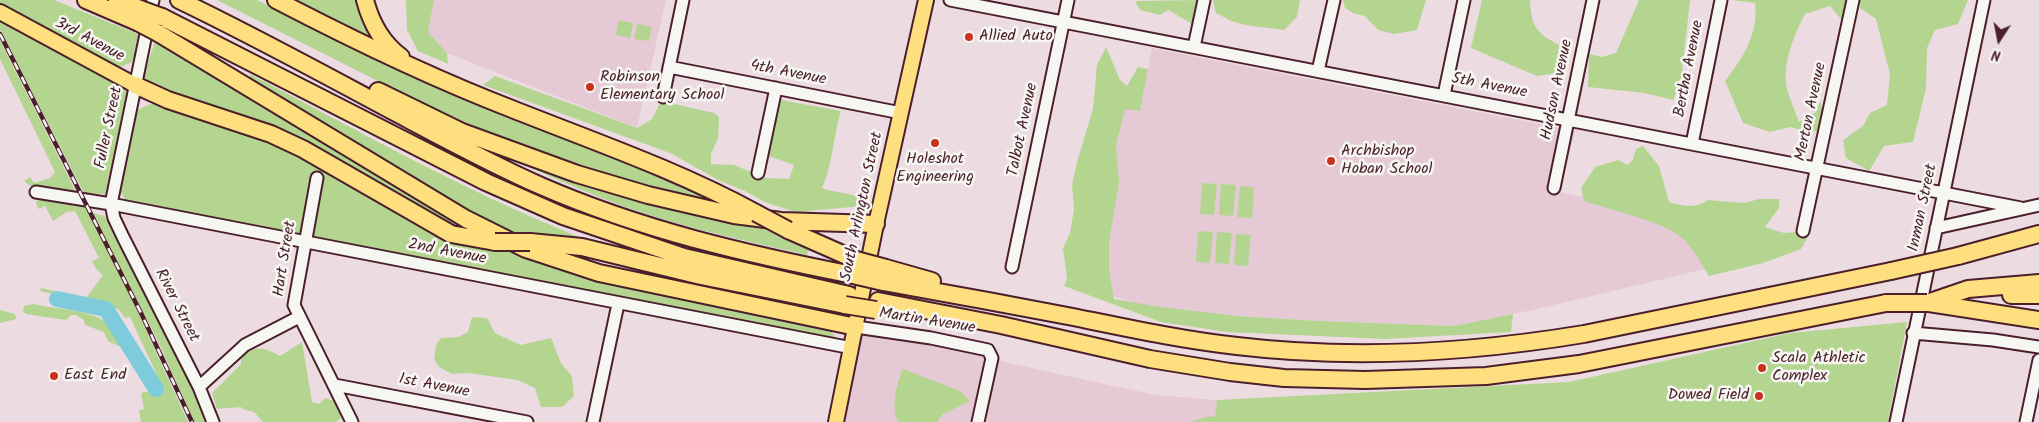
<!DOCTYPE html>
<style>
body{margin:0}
#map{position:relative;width:2039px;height:422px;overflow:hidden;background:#ecdce2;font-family:Kalam,sans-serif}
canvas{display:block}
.north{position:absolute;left:1974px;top:15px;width:50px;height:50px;-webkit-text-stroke:4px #f6f6f2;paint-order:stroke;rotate:191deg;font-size:14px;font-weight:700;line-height:20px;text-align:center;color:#4a1f2b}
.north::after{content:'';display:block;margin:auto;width:18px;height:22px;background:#4a1f2b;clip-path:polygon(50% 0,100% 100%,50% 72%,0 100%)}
</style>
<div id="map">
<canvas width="2039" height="422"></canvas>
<div class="north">N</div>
</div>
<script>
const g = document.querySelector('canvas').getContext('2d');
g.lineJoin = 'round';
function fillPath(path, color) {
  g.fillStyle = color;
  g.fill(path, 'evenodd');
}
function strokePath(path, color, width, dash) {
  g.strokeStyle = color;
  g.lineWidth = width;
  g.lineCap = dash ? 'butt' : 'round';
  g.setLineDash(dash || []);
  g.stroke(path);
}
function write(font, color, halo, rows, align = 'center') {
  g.font = font + ' Kalam,sans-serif';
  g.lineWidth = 5;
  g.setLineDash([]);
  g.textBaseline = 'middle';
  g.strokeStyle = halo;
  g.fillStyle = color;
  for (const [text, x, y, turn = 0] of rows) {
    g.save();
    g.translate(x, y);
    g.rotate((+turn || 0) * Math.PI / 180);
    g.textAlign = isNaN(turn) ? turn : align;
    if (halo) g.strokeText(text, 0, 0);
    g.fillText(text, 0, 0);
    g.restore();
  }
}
const built = new Path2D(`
 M434,0h232l-29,128 -190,-75 -19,-21z
 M1152,48l423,83 -16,61 248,53 -270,64 -83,17 -135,-5 -167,-11 -85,-31 41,-173 32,5z
 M856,327l129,21 7,10 16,5 148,32 61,5 -2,22h-379z`);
const green = new Path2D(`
 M0,0h54l84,34v14l-6,14 -12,5 -29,-12 -91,-50z
 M217,0h40l179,87 176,66 124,56 -136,-34 -129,-47z
 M289,0h71l21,45z
 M406,0h28l-6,32 19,21 1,11 -30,-13 -11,-21z
 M1201,0l-7,25 -26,-15 -8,5 -20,-5 -5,-9z
 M1213,0h87l-3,17 -13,13 -39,-5 -14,-4 -15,-8z
 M1343,0h83l-9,30 -23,4 -16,-4 -13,-14 -12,-3 -8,-5z
 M1482,0h48c1,29 8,34 33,47v25l-26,4 -66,-28z
 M1639,0h51l-9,81 -8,19 -29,-7 -56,-6 1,-33 13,3 14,-4z
 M1732,0h118l-9,19 -11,-13 -25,8c-11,22 -23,49 -18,75 3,11 8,22 12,33l17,-10 4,-11 3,10 -3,19 -10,2 -20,-5 -20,5 -27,-9 -18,-42c18,-23 34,-48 30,-78z
 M1860,0h108l-10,24 -23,6 -8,18 -1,40 -13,54 -29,4 -15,25 -23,-13 -3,-18 20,-14 7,-13 17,-8 3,-31 -14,-55 -16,-11z
 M0,19l126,69 2,11 -23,95 -21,-1 -84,-163z
 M619,20l14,3 -3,15 -14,-3z
 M637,24l15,3 -3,14 -15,-2z
 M0,40l76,152 -23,-5c-8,4 -24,0 -29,-6l6,-4 4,6 16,-5 5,-6 -55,-113z
 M155,42l91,50 236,142 -21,-2 -140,-80 -173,-65 -6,-7z
 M1106,47l14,33 7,6 11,-19 10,2 -8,42 -15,-2 -9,36 3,38 -10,59v28l5,29 46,8 78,9 81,5 135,5 59,-12 -2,18 -125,7 -159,-7 -66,-10 -97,-36 3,-7 -4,-31 7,-15 4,-24 -2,-24 5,-23 16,-53 4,-44z
 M250,74c112,59 224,122 342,168l-74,-6 -90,-45 -155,-97 -23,-17z
 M495,76l142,52 15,-9 9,-18 53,12 5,4 -1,21 -7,16v10l23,1 32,13 23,1 5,-14 -26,-9 13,-56 60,11c-8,26 -8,52 -19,77 16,6 34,4 46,15l-5,3 -67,6 -29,-9 -22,-12 -25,-10 -50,-28 -187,-68z
 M150,104l15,1 126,45 147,86 34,11 38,2 314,79 6,2 6,8h-12l-698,-137 -6,-10 13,-69 3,-11z
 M1643,146l16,20 10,36c14,4 27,7 39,-2l36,3 15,-4h20v9l-14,19 19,6 12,-1 13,3 -8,14 -38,14 -54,13c-8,-13 -15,-27 -27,-38 -17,-16 -74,-29 -98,-37l-3,-13 14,-21 23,-7 10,5 5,-6 3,-10z
 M501,152l267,75 62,28 -22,-4 -1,4c-57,-13 -115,-26 -170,-44 -48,-16 -92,-38 -138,-56z
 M1202,183l15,1 -3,31 -14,-1z
 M1221,184l15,1 -3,31 -14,-1z
 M1240,186l14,1 -2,31 -15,-1z
 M39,198l46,8 45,89 58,127h-47l-2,-12 5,-1 -3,-16 22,-5 -33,-71 -5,1 -7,-9 -78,-18 1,-3 45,10 17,-23 -7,-6 -4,-8 7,-3 -24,-47 -8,1 -14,9 -8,-15 -7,3 -2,-6z
 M93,213l12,3 84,160 19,46h-14l-36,-81z
 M1198,231l15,1 -3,31 -14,-1z
 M1217,232l15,1 -3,31 -14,-1z
 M1236,234l15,1 -3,31 -14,-1z
 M34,304c30,8 82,3 89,44l-15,-7 -4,-9 -19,-7 -1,-5 -8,-5h-5l-5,5 -40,-6 -3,-3 1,-5z
 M0,310l15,4 1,5 -16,4z
 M472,317l15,1 8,15 25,12 31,-7 10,25 11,13 2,20 -12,11h-21l-6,-19 -18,-8 -49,-7 -16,1 -13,-7 -5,-8 2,-14 5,-7 17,-1 10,-5z
 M1907,322l-19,100h-698l20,-6 5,1 2,-17 352,-18 221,-49z
 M302,342l10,60 7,2 6,-6 12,4 4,16 -5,4h-73l-9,-10 -12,-3 -1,-2 -24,2 -5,-16 29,-29v-7c18,-12 21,-10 39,-1z
 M903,369l57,22 10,10 -27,13 -6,8h-39c-7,-15 -2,-38 5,-53z`);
const river = new Path2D(`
 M57,299l49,10 50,80`);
const minor = new Path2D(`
 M153,0l-42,204 3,14 9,19 76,150 14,35
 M950,0l1071,208
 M1194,47l10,-47
 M669,67l232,46
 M1318,71l16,-71
 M1444,95l20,-95
 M663,97l20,-97
 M1692,144l29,-144
 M758,173l18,-85
 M317,178l-23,127 58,117
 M1554,188l39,-188
 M36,192l75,12 741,144
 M1936,228l103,-23
 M1803,231l50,-231
 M1012,267l56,-267
 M856,327l75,11 57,12 4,8 -14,64
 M1913,333l80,7 46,7
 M335,385l192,37
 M199,387l46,-42 54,-28
 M593,422l25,-118
 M1896,422l88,-422
 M2026,422l13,-62`);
const major = new Path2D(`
 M0,12l135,73
 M836,422l40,-198 50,-224`);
const highway = new Path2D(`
 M86,0l51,22
 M117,0l23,9
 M179,0c75,36 148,76 221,115 47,25 93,50 141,71 101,44 205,68 312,89
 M276,0c77,40 155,78 236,109 83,33 165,61 244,104
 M365,0c6,23 17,43 36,57
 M162,17l324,165 77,34 121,41 165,38
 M158,33l308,186 60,30 73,24 257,54
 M135,85l33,15 103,34 32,15 148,85 44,8
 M378,91l84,41 115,42 71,21 86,20 47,6 95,3
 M788,230l68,30
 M530,242l52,5 119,29 144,29
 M1958,256l81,-22
 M886,268l46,13
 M883,282c63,11 127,23 190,35 54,11 109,23 164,29 117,14 232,7 347,-12l307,-63
 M2011,295h28
 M878,301l123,24 149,34 80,13 54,6 81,2 121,-4 93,-12 307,-61
 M1927,303l41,-14 71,-6
 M1929,303l110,17`);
const rail = new Path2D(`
 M0,34l141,279 51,109`);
const highwayBridge = new Path2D(`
 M140,9l22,8
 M137,22l21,11
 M756,213l32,17
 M495,242h35
 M856,260l30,8
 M1891,271l67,-15
 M853,275l30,7
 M1886,303h41
 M845,305l31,5`);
const markers = [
 [969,37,5,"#c8321e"],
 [590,87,5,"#c8321e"],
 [935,143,5,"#c8321e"],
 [1331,161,5,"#c8321e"],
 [1762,368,5,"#c8321e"],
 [54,376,5,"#c8321e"],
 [1759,396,5,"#c8321e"]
];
const poiNames = [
 ["Allied Auto",979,37],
 ["Robinson",600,78],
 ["Elementary School",600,96],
 ["Archbishop",1341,152],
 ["Hoban School",1341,170],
 ["Holeshot",935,160,"center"],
 ["Engineering",935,178,"center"],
 ["Scala Athletic",1772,359],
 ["Complex",1772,377],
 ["East End",64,376],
 ["Dowed Field",1749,396,"right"]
];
const streetNames = [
 ["3rd Avenue",89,41,28],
 ["Bertha Avenue",1690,69,-79],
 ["4th Avenue",788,74,11],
 ["5th Avenue",1489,87,11],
 ["Hudson Avenue",1558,90,-78],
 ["Merton Avenue",1812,112,-78],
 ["Fuller Street",110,128,-78],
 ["Talbot Avenue",1024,130,-78],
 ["South Arlington Street",863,207,-78],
 ["Inman Street",1924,208,-78],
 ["2nd Avenue",447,253,11],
 ["Hart Street",286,259,-81],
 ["River Street",176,306,63],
 ["Martin Avenue",927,322,9],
 ["1st Avenue",434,387,11]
];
fillPath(built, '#e5cad6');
fillPath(green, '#b4d58f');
strokePath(river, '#7dcbdb', 16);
strokePath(minor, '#4a1f2b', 15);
strokePath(major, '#4a1f2b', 18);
strokePath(highway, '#4a1f2b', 20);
strokePath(minor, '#f6f6f2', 11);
strokePath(major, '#fedf80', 14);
strokePath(highway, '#fedf80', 16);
strokePath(rail, '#4a1f2b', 4.5);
strokePath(rail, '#f6f6f2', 2.5, [8]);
strokePath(highwayBridge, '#4a1f2b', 20, []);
strokePath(highwayBridge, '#fedf80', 16);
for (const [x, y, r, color] of markers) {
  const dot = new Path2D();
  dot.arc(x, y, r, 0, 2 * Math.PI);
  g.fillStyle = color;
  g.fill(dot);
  strokePath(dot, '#f6f6f2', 2);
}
write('16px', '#4a1f2b', '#f6f6f2', poiNames, 'left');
write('16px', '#4a1f2b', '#f6f6f2', streetNames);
</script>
